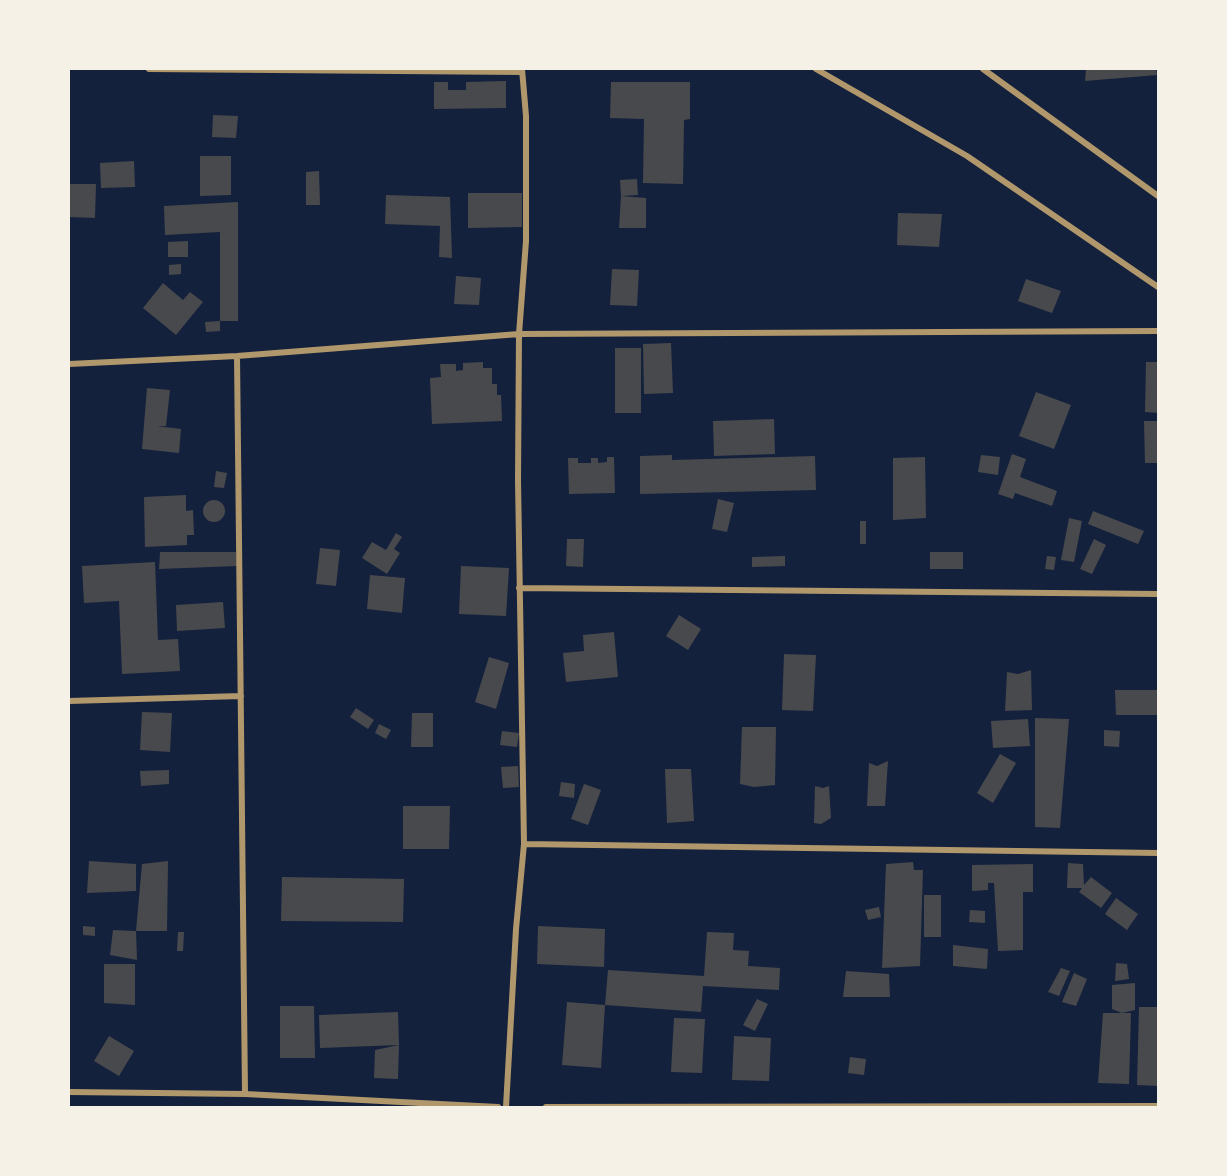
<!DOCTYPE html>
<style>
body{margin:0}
#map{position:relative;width:1227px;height:1176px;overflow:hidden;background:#14213d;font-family:"Source Sans 3",sans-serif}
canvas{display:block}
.frame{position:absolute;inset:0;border:70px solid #f6f1e7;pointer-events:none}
</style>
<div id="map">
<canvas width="1227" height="1176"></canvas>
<div class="frame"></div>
</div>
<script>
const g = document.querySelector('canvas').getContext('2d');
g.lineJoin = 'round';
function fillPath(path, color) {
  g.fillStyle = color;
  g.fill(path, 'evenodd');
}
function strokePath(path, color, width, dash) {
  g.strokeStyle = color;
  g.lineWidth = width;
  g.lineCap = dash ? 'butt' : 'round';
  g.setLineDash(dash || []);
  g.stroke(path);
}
const building = new Path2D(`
 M1086,69h70l1,6 -72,6z
 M506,81v27l-72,1v-27h14v8h18v-8z
 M611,82h79v37l-6,1 -1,64 -40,-1 1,-64 -34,-1z
 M213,115l25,1 -2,22 -24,-1z
 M200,156h31v39l-31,1z
 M134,161l1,26 -34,1 -1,-25z
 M319,171l1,34h-14v-33z
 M637,179l1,16 -17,1 -1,-16z
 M69,184h27l-1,34 -26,-1z
 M468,193h54v34l-54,1z
 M386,195l64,2 2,61 -13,-1 1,-31 -55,-2z
 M621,196l25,2v30h-27z
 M238,202v119h-18v-89l-55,3 -1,-29z
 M898,213l44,1 -3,33 -42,-2z
 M188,241v16h-20v-15z
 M181,264v10l-12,1v-10z
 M612,269l27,1 -2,36 -27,-1z
 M456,276l25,2 -2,27 -25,-1z
 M1026,279l35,12 -9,22 -34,-12z
 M163,283l20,17 7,-8 13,10 -27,33 -33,-27z
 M220,321v10l-14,1 -1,-10z
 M671,343l2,50 -29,1 -1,-50z
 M615,348h26v65h-26z
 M483,362v6h9v16h5v11h4l1,26 -70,3 -2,-46 11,-1 -1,-13h16v7l7,-1v-7z
 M1146,362h12v51l-13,-1z
 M147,388l23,2 -4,36h-9l24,3 -2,24 -37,-4z
 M1036,392l35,13 -17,44 -35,-13z
 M774,419l1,35 -61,2 -1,-35z
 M1144,421h14v42h-13z
 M1012,454l14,5 -6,18 37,14 -5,15 -37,-13 -2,6 -15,-5z
 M672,455v5l143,-4 1,34 -176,4v-38z
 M981,455l19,2 -2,18 -20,-3z
 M607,457h7l1,36 -46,1 -1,-36h10v5h13v-5h7v5l9,-1z
 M925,457l1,61 -33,2v-62z
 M216,471l11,2 -3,15 -10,-1z
 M186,495v16l7,-1 1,25h-7v10l-42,2 -1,-50z
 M718,499l16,4 -7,29 -15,-3z
 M203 511a11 11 0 1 1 22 0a11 11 0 1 1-22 0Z
 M1093,511l51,20 -6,13 -50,-20z
 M1069,518l13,3 -8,41 -13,-2z
 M860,521h6v23h-6z
 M396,533l6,4 -8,12 6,4 -13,21 -25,-16 10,-16 14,8z
 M567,539h17l-1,28 -17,-1z
 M1094,539l12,6 -14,29 -12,-5z
 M320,548l20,2 -4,36 -20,-2z
 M160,552h76l1,14 -78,3z
 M930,552h33v17h-33z
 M785,556v10l-33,1v-10z
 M1047,556l9,1 -2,13 -9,-1z
 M155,562l3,78 20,-1 2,32 -58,3 -3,-73 -35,2 -2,-37z
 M461,566l48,2 -3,48 -47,-2z
 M370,575l35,3 -3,35 -35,-4z
 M223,602l2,26 -48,3 -1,-26z
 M679,615l22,14 -13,21 -22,-14z
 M614,632l4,45 -52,5 -3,-29 21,-2 -1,-16z
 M784,654l32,1 -3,56 -31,-1z
 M489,657l20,6 -13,46 -21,-7z
 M1031,670l1,40 -27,1 2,-39 11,2z
 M1115,690h43v25h-42z
 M356,708l18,12 -6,9 -18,-12z
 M142,712l30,1 -2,39 -30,-2z
 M412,713h21v34h-22z
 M1035,718l34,1 -9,109 -25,-1z
 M1028,719l2,27 -37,2 -2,-27z
 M379,724l12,6 -5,9 -11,-6z
 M742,727h34l-1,58 -21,2 -14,-3z
 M1104,730l16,1 -1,16 -15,-1z
 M502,731l17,2 -2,14 -17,-2z
 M1000,754l16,9 -23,40 -16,-10z
 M888,761l-3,45h-18l2,-43 8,3z
 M518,766l1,21 -16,1 -2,-21z
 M665,769h26l3,52 -27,2z
 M169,770v14l-28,2 -1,-15z
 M561,782l14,2 -1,14 -15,-2z
 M584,784l17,6 -13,35 -17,-6z
 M815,786l8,2 6,-2 2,32 -10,6 -7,-1z
 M403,806h47l-1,43h-46z
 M89,861l47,3v27l-49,2z
 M168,861l-1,70h-31l6,-67z
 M913,862l1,8h9l-3,96 -38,2 4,-104z
 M1068,863l15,1 1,21 7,-8 21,16 -11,15 -22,-16 3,-4h-15z
 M1033,864v28h-10v58l-25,1 -4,-68h-6v7l-16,1v-26z
 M282,877l122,2 -1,43 -122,-1z
 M924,895h17v42h-17z
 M1116,898l22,16 -11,16 -22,-16z
 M879,907l2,10 -13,3 -3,-10z
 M970,910l15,1v12l-16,-1z
 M83,926l12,1v9l-12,-1z
 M538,926l67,3 -1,38 -67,-3z
 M113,930l23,1 1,29 -27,-5z
 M178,932h6l-1,19h-6z
 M707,932l27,1 -1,17 16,1 -1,15 32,2 -1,22 -76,-4 -2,26 -96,-7 -4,63 -39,-3 5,-63 38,3 3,-35 96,6z
 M953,945l35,4 -1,20 -34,-3z
 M1116,963l11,1 2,15 -14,2z
 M104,964h31v41l-31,-2z
 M1061,968l9,3 -11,25 -11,-4z
 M846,971l43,3 1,23h-47z
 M1074,973l13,6 -11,27 -14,-4z
 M1135,983v27l-13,3 -10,-4v-24z
 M757,999l11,5 -13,27 -12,-6z
 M280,1006h34l1,52h-35z
 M1139,1007h19v79l-21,-1z
 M398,1012l1,33 -1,34 -24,-1 1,-28 24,-5 -79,3 -1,-33z
 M1103,1013h28l-2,71 -31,-1z
 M674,1018l31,1 -3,54 -31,-1z
 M109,1036l25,15 -15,25 -25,-15z
 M734,1036l37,2 -2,43 -37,-1z
 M850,1057l16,2 -2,16 -16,-2z`);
const minor = new Path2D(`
 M149,69l373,3
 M816,69l151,87 191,131
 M983,69l175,127
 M237,356l8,738
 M69,364l168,-8 282,-22 639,-3
 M519,588l639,6
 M69,701l172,-5
 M524,844l634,9
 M69,1092l176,2 253,13
 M506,1107l10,-178 8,-85 -6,-364 1,-146 7,-93v-125l-4,-47
 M546,1107l612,-1`);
fillPath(building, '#48494c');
strokePath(minor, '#b1986c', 6);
</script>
